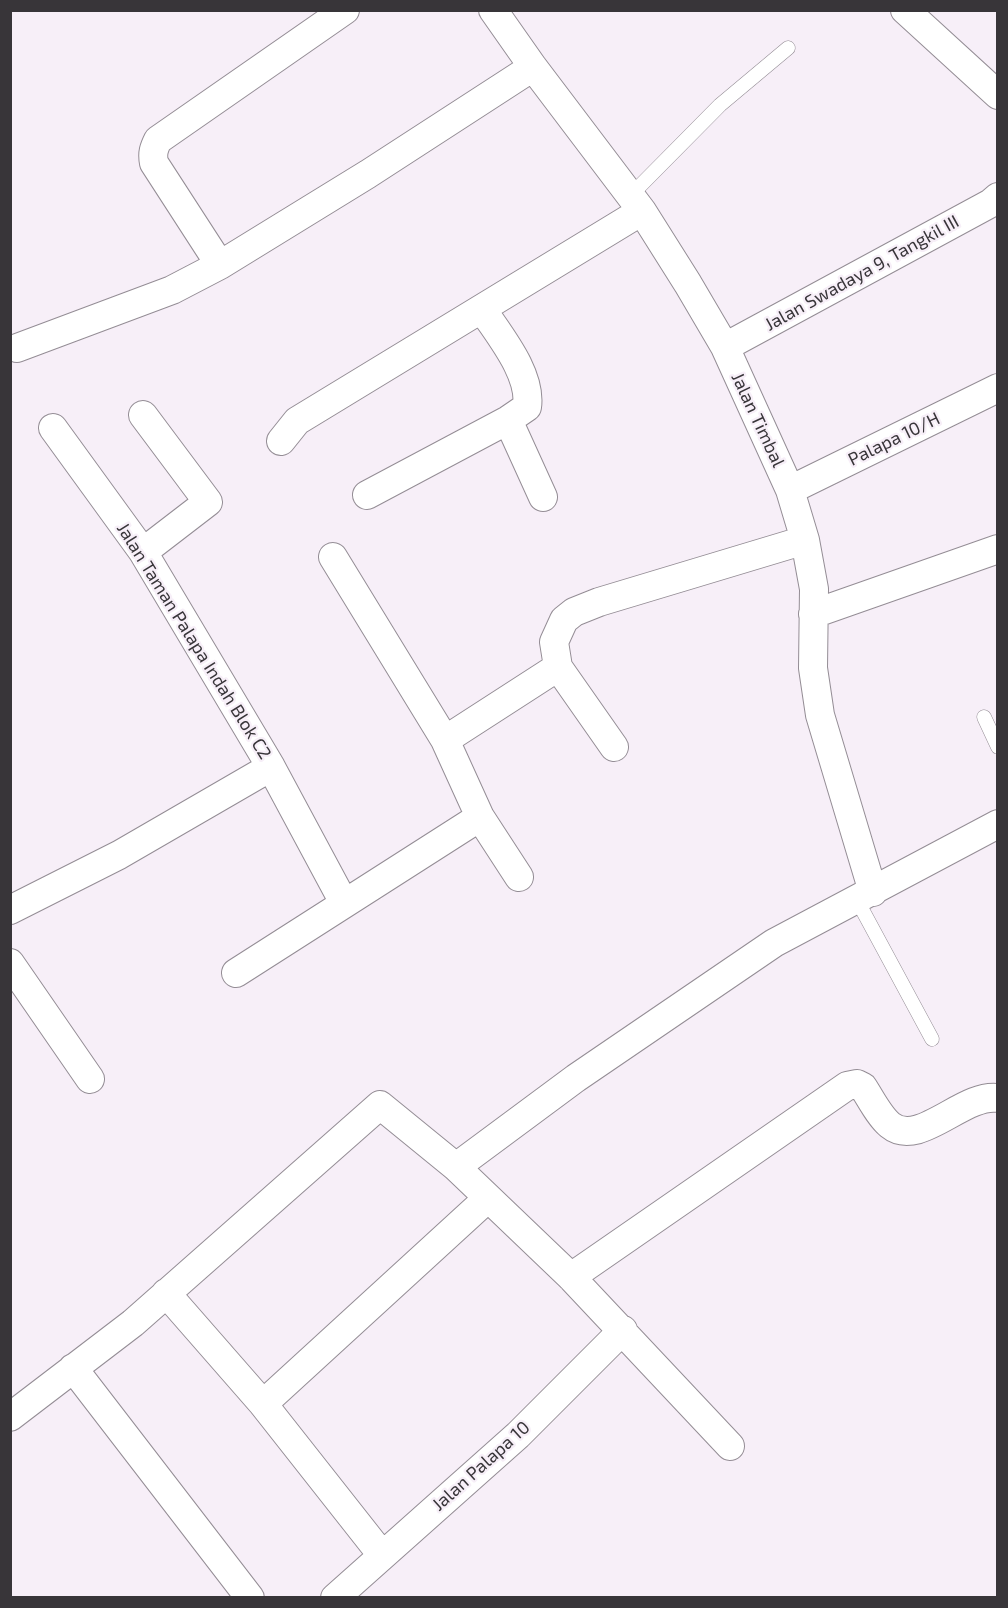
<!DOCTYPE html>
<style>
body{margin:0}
#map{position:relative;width:1008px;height:1608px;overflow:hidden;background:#f7eff8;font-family:"Exo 2",sans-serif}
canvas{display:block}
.frame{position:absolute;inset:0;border:12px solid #383539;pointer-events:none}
</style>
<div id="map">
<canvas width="1008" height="1608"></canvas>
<div class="frame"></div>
</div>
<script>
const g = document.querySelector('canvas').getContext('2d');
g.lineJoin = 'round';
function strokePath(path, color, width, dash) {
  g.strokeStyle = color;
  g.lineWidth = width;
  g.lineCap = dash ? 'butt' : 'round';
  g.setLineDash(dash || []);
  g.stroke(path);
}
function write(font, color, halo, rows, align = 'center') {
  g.font = font + ' "Exo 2",sans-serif';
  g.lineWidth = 4.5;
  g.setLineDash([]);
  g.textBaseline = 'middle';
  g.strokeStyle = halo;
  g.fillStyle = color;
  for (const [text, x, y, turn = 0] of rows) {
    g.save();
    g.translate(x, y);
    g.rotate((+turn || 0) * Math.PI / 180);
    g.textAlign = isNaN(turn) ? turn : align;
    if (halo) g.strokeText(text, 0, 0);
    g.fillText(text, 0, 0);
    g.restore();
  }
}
const lane = new Path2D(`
 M630,196l90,-91 68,-57
 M984,717l14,30
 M857,900l75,139`);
const street = new Path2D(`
 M493,10l40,57 109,144 46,73 37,63 65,143 15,50 9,49 -1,79 7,47 53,177
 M905,10l93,85
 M220,265l-66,-102c-2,-10 0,-15 4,-23l187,-130
 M725,347l266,-144 7,-6
 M17,348l155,-58 48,-25 148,-91 165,-107
 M508,420l35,77
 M53,428l90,124 128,215 73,136
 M281,441l16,-20 345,-210
 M790,490l208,-102
 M367,495l141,-75 19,-13c5,-33 -28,-72 -45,-98
 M143,552l65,-50 -65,-87
 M333,557l112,183 35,77 39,60
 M813,614l185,-65
 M445,740l113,-73
 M614,747l-56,-80 -4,-25 10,-22 10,-8 25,-10 206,-62
 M10,910l109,-55 152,-88
 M10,963l80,116
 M236,973l244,-156
 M456,1167l120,-89 198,-135 224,-119
 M571,1277l276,-191 10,-2 6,3c8,12 16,29 27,38 29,24 73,-32 108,-27
 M166,1293l97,111 119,151
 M73,1368l177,230
 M263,1404l225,-206
 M10,1417l123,-94 247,-218 76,62 115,110 159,169
 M335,1598l183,-163 105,-105`);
const streetNames = [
 ["Jalan Swadaya 9, Tangkil III",862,273,-29],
 ["Jalan Timbal",758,420,65],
 ["Palapa 10/H",894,439,-26],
 ["Jalan Taman Palapa Indah Blok C2",194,641,58],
 ["Jalan Palapa 10",481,1466,-42]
];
strokePath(lane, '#948d95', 15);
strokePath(street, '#948d95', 30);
strokePath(lane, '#fff', 14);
strokePath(street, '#fff', 28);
write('18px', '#383539', '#f7eff8', streetNames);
</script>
